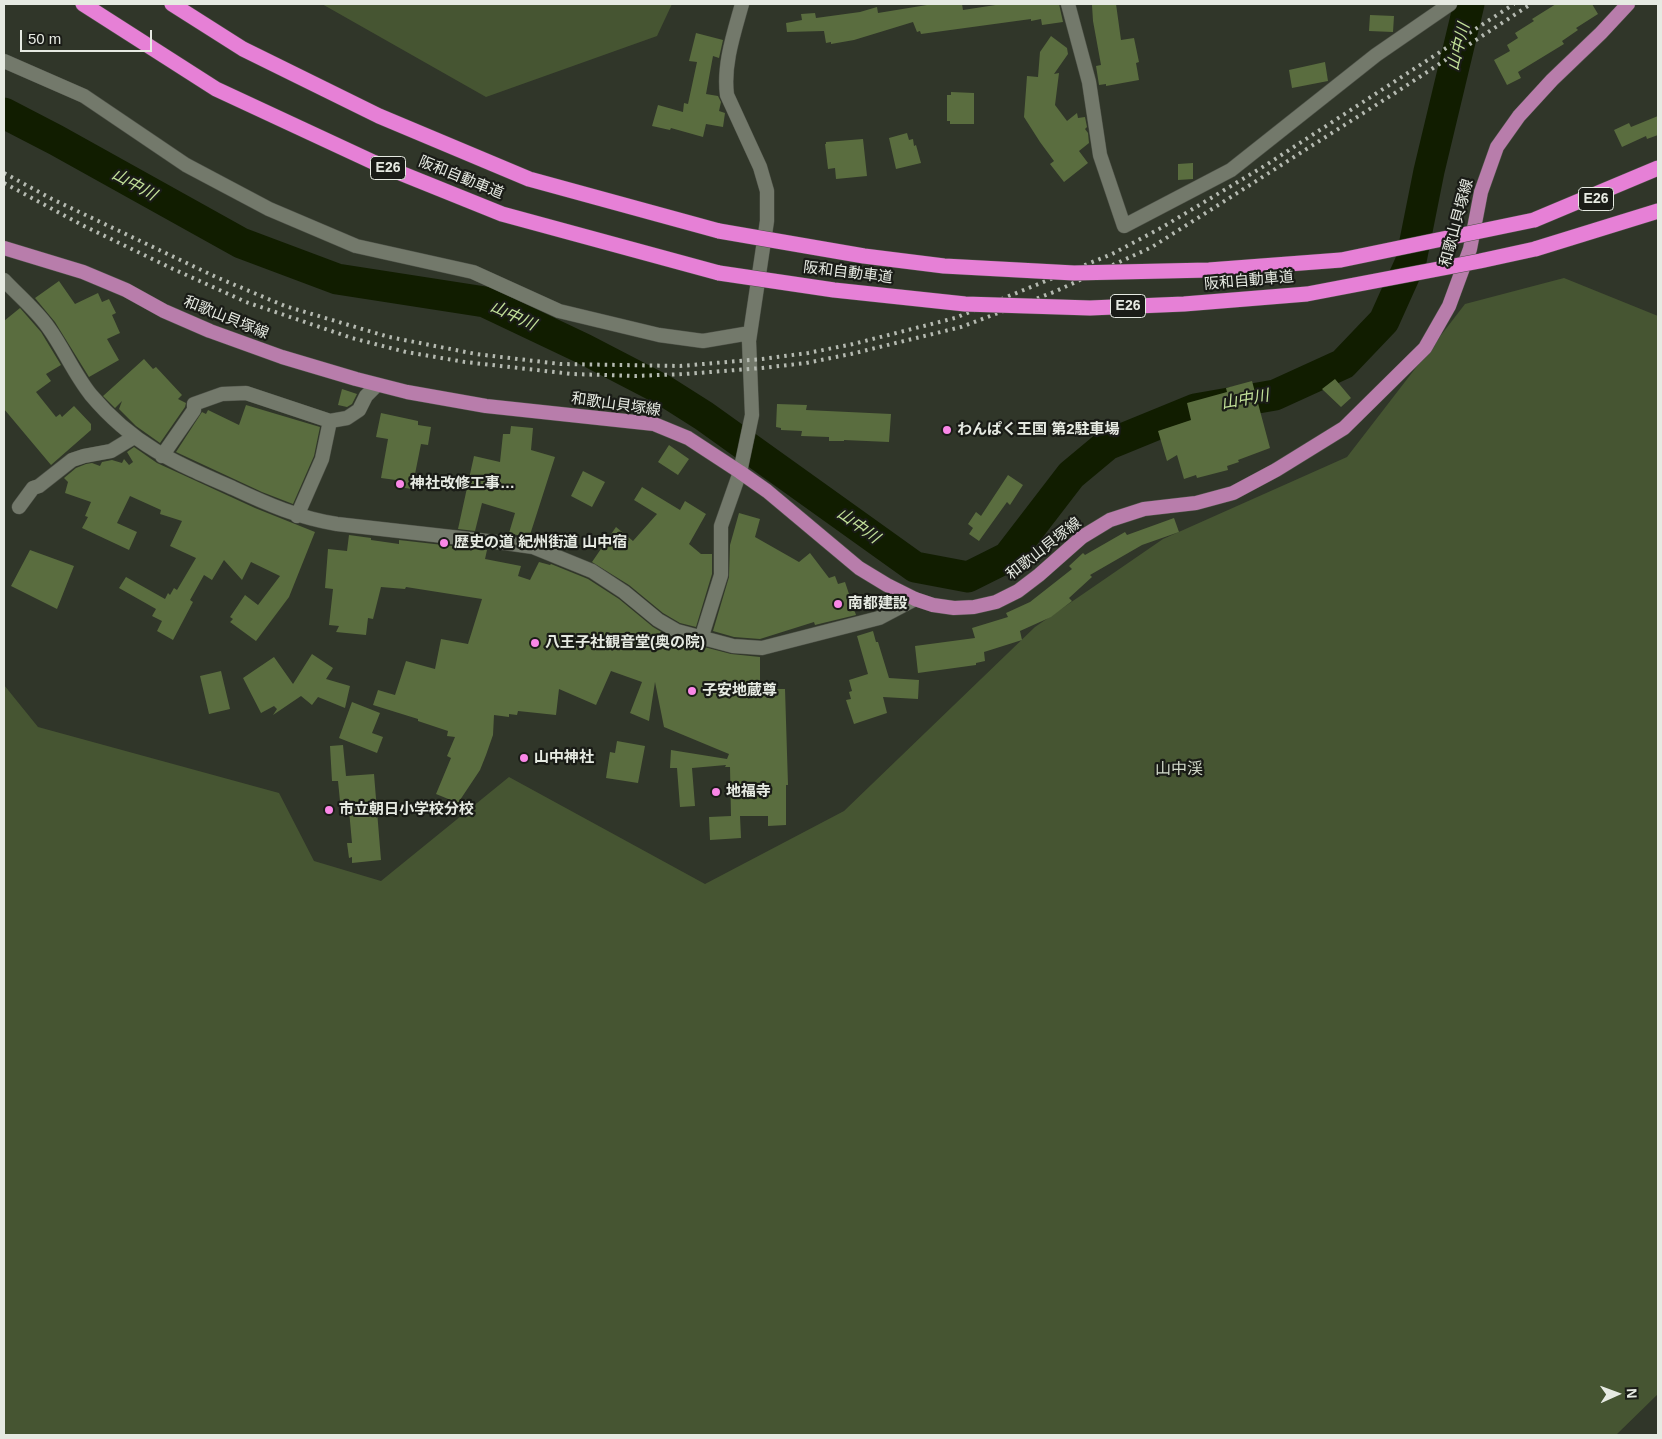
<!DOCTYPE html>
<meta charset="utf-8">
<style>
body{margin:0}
#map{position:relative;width:1662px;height:1439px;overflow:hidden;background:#303629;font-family:Helvetica,sans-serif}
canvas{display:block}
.frame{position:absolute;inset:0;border:5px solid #e6eae2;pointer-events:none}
.north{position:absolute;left:1592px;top:1369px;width:50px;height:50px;-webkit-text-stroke:4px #1a1c17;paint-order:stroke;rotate:88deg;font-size:14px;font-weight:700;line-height:20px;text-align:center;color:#e6eae2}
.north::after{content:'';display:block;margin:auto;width:18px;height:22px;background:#e6eae2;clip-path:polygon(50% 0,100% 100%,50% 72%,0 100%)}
.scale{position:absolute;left:20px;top:30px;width:132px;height:22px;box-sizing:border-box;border:2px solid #e6eae2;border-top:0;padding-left:6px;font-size:15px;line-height:18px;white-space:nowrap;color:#e6eae2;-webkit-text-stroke:4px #1a1c17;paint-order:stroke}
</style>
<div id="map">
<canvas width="1662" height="1439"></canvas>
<div class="frame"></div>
<div class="north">N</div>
<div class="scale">50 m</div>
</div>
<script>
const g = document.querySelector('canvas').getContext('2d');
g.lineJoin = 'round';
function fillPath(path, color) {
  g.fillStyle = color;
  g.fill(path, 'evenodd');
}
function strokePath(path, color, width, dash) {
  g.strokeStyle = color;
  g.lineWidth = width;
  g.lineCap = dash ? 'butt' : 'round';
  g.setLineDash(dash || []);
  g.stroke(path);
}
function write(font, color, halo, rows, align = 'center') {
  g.font = font + ' Helvetica,"Noto Sans JP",sans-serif';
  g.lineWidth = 4.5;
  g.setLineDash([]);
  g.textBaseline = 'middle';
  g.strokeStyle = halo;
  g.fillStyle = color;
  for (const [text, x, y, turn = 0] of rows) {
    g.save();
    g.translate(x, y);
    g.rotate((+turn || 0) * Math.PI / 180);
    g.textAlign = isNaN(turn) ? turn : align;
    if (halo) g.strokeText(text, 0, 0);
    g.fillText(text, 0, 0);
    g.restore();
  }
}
const green = new Path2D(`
 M322,4h350l-15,32 -171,61z
 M1564,278l94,38v1078l-42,41h-1612v-750l34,42 241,66 35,68 67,20 128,-104 196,107 139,-73 191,-184 128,-88 184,-82 118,-153z`);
const river = new Path2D(`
 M4,113l52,27 185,103 96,36 148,23 99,47 79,41 41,26 211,151 53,10 40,-20 63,-82 36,-30 88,-36 80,-14 68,-31 41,-43 27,-60 18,-90 40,-167`);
const building = new Path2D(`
 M933,4h29l1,6 39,-6h57l4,18 -21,3 -1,-6 -10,2v-2l-110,15 -1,-3 -3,1 -4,-10 -59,18 -23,4v-2l-5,1 -2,-12 -37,1 -1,-9 16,-3 -1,-6 14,-1 1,5 44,-6 17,-5 1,6z
 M1096,4h20l5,36 13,-2 5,24 -3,1 3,17 -33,6v-2l-7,1 -3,-19 5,-1 -8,-44 -1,-16z
 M1556,4h36l6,10 -22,14 2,2 -16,11 2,3 -46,28 3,6 -14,7 -13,-25 16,-9 -3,-6 11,-7 -3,-5 19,-12 -2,-2z
 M1370,15l24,1 -1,16 -24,-1z
 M696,33l27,7 -4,18 -6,-2 -7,38 12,2 3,6 -2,9 6,2 -2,14 -17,-3 -3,13 -32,-9 -1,2 -18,-4 6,-21 25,7 1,-9 4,1 9,-42 -8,-1z
 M1051,36l16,12 1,6 -14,20 5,-1 -4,32 12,16 10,-8 1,5 7,-1 2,10 -2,2 3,4 1,10 -10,8 9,12 -24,19 -14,-18 4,-3 -14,-19 -16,-25 3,-41 11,1 2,-25z
 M1325,62l3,19 -36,7 -3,-18z
 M951,92l23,1v31h-24v-3h-3v-26h4z
 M1658,116v19l-11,4 -1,-3 -24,11 -8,-17 15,-7 2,4z
 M907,133l2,7 4,-1 1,7 2,-1 5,18 -25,6 -7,-31z
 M863,139l4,37 -31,3 -1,-11 -7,1 -3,-25h1v-2z
 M1193,163v16l-15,1v-16z
 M59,281l16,23 23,-11 4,9 7,-3 7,14 -4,2 8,18 -13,6 12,21 -30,17 -34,-55 -20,-24z
 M20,308l21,24 20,33 -15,9 5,7 -15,11 20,25 4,-3 2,3 12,-11 17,18v6l-40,35 -47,-56v-88z
 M144,359l9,10 3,-2 26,28 -4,4 8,4 -1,4 -25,36 -24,-17 -17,-17 3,-8 -7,7 -12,-12z
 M1335,379l16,19 -10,9 -19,-18z
 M1252,381l18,67 -32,12 1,2 -12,4 1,4 -31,8 -1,-3 -12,4 -7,-24 -10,6 -9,-30 33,-11 -4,-17 40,-11 -1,-4z
 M342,389l15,5 -5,10 -5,3 -9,-2z
 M777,404l30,1 -1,5 85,4 -2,28 -45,-2v1h-15v-4l-28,-1 1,-5 -21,-1v-2l-5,-1z
 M246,405l74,22 -6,29 -21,48 -31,-12 -86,-40 26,-40 4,2 2,-4 31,15z
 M381,413l37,8v4l13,2 -3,18 -7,-1 -9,45 -13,-2 1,-2 -5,-1 1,-4 -15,-2 7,-39 -12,-2z
 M511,426l22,2 -2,22 24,7 -26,81 -20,-5 6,-20 -33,-10 -7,28 -17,-2 16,-73 26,6 3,-28h7z
 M669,445l20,14 -11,16 -20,-13z
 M134,447l23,16 98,45 60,24 -26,65 -33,44 -26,-19 3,-3 -3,-2 15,-22 13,10 22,-29 -29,-14 -9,18 -18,-20 -12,20 -8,-5 -14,25 3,2 -20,38 -16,-9 5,-10 -10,-5 4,-7 -37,-21 7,-11 39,22 3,-6 2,2 4,-7 3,2 19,-32 -26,-12 12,-25 -22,-7 1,-4 -31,-14 -13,27 20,9 -8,18 -47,-22 6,-11 -3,-1 6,-14 -26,-9 3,-11 -4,-4 12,-10 10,-4 6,-1 8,3 2,-4 10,-2 10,3 2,-4 5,6 4,-3 -6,-10z
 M583,471l22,11 -13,25 -21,-11z
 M1008,475l15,10 -13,20 -3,-3 -28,39 -10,-7 4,-6 -5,-4 8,-12 5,4z
 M642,487l38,23 5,-9 21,13 -17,30 12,10h11v20l-16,53 -16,-4 -17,-10 -34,-28 -37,-23 24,-35 17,14 24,-27 -23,-14z
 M739,513l21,6 -5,18 44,25 11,-9 19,25 6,-2 3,8 7,-2 11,33 -33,8 -8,2 -1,-3 -54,17 -26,-2 -21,-6 16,-54 1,-32z
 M1174,518l5,14 -37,13 -52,30 2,2 -23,21 3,3 -21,16 -31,14 2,9 -38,12 1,9 -9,2v2l-58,8 -3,-27 60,-8 -3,-10 36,-11 -2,-4 24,-11 42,-33 -3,-3 14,-13 2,2 40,-23 2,3z
 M349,535l22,3v2l28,4v-4l88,10 -2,9 36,7 -3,10 12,4 9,-18 11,3 1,-1 37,15 31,20 34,28 20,12 26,8h5l27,7 29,3v32h25l3,96h-2v40l-18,1v-10h-28l1,22 -31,2 -1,-23 22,-1 -1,-49h-5l1,-2 -34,3 3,38 -15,1 -3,-39h-7l1,-18 56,9 2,-5 -65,-27 -9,-45 -6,39 -19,-8 12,-31 -31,-11 -15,34 -37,-16 -3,26 -38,-4 -1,4 -8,-1v3l-15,-2 -1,20 -7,20 -6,15 -22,33 -22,-9 15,-36 -4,-2 8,-19 -8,-1 1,-5 -30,-10v-2l-45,-14 5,-15 17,5 11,-34 29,8 6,-30 27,5 14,-45 -76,-12 -1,2 -24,-2 -8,32 -5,-1 -2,17 -30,-3 3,-6 -10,-1 4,-36 -8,-1 3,-39 19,2z
 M30,550l44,16 -17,43 -46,-23z
 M873,631l3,11h2l11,36 30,2 -1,19 -35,-2 4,16 -33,11 -8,-24 5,-1 -2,-7 3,-1 -3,-11 19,-6 -11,-38z
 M312,654l21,14 -7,11 24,7 -5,22 -27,-11 -6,8 -11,-9 -28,19 4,-6 -3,-3 -13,7 -18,-35 31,-21 19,27z
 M221,671l9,38 -21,5 -9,-38z
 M352,702l28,11 -8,20 11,4 -6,16 -38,-15z
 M617,741l28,5 -7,37 -32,-5 4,-26 5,1z
 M343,745l3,31 28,-2 7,86 -29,3v-6l-3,1 -2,-15h5l-3,-33 -8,1 -3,-30h-6l-2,-35z`);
const minor = new Path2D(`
 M1068,4l21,78 11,73 24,71 107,-56 145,-115 74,-51
 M4,61l80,35 102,69 83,44 87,37 117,26 86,39 100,24 44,6 47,-8
 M4,280c14,15 32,30 44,47 16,22 26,47 43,68 42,50 84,68 142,93 34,16 66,30 104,36l168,19 28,4 59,24 32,21 34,28 19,11 56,15 29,2 117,-30 36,-19
 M162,456l32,-46v-6l28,-10 24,-1 84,28
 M19,507l14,-19 6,-2 33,-26 12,-4 27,-5 23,-14
 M297,516l25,-57 8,-38 17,-3 12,-8 7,-14 11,-11
 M701,639l20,-64v-49l19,-54 12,-57 -3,-74 18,-120v-30l-7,-24 -33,-72c-4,-30 7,-62 15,-91`);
const primary = new Path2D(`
 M4,248l79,24 43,18 38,21 46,20 72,26 74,22 51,13 79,14 168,18 34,14 52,34 27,19 92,77 28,17 28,14 18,6 21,3 20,-1 22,-5 22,-11 21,-16 43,-38 28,-17 34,-11 52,-6 37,-10 43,-23 68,-42 81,-80 24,-42 21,-57 11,-57 16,-45 22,-31 33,-36 49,-47 27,-29`);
const motorway = new Path2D(`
 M83,4l133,85 157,73 129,52 217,59
 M172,4l71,45 136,67 150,63 190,52
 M1534,220l124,-52
 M1535,249l123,-38`);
const rail = new Path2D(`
 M4,173l48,26 164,78 69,29 104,31 87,17 84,10 120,2 82,-7 46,-6 45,-9 102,-26 157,-64 49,-26 105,-63 248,-161
 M4,183l78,42 89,43 75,34 106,36 54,14 59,10 107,12 63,2 50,-2 77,-6 44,-5 45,-9 110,-27 93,-35 98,-45 243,-154 136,-89`);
const motorwayBridge = new Path2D(`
 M719,231l145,25 80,10 130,7 135,-3 132,-10 193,-40
 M719,273l115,17 131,14 125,4 94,-4 123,-10 173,-33 55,-12`);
const markers = [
 [947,430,5,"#fa87e7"],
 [400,484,5,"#fa87e7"],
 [444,543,5,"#fa87e7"],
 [838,604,5,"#fa87e7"],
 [535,643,5,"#fa87e7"],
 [692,691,5,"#fa87e7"],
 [524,758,5,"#fa87e7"],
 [716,792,5,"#fa87e7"],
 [329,810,5,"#fa87e7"]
];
const shields = [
 [388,168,35],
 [1596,199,35],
 [1128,306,35]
];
const shieldNames = [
 ["E26",388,168],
 ["E26",1596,199],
 ["E26",1128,306]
];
const streetNames = [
 ["阪和自動車道",461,178,22],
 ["和歌山貝塚線",1457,223,-75],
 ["阪和自動車道",848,273,7],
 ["阪和自動車道",1249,281,-5],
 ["和歌山貝塚線",226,318,22],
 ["和歌山貝塚線",616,405,8],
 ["和歌山貝塚線",1044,549,-38]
];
const poiNames = [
 ["わんぱく王国 第2駐車場",957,430],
 ["神社改修工事…",410,484],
 ["歴史の道 紀州街道 山中宿",454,543],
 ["南都建設",848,604],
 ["八王子社観音堂(奥の院)",545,643],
 ["子安地蔵尊",702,691],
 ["山中神社",534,758],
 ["地福寺",726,792],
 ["市立朝日小学校分校",339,810]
];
const waterNames = [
 ["山中川",1459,47,-76],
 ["山中川",134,185,29],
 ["山中川",513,316,25],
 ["山中川",1245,400,-10],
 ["山中川",858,526,36]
];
const neighbourhoodNames = [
 ["山中渓",1179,770]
];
fillPath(green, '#465532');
strokePath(river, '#111d00', 31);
fillPath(building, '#5a6d3f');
strokePath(minor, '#4e5248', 15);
strokePath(primary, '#4e5248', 15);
strokePath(motorway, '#4e5248', 16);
strokePath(minor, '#73796b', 14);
strokePath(primary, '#b87dab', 14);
strokePath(motorway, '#e680d6', 15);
strokePath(rail, '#b5bab1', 4, [2.5, 5]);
strokePath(motorwayBridge, '#4e5248', 16, []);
strokePath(motorwayBridge, '#e680d6', 15);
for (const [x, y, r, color] of markers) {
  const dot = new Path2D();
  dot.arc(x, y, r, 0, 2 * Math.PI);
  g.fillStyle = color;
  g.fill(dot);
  strokePath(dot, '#1a1c17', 2);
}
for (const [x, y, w] of shields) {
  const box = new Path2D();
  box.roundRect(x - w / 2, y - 11.5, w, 23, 4);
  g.fillStyle = '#1a1c17';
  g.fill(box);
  strokePath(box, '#e6eae2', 1);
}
write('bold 14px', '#e6eae2', null, shieldNames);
write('15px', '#e6eae2', '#1a1c17', streetNames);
write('bold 15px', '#e6eae2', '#1a1c17', poiNames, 'left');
write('italic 16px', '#c3e29a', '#1a1c17', waterNames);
write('16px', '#d3dacb', '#1a1c17', neighbourhoodNames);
</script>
